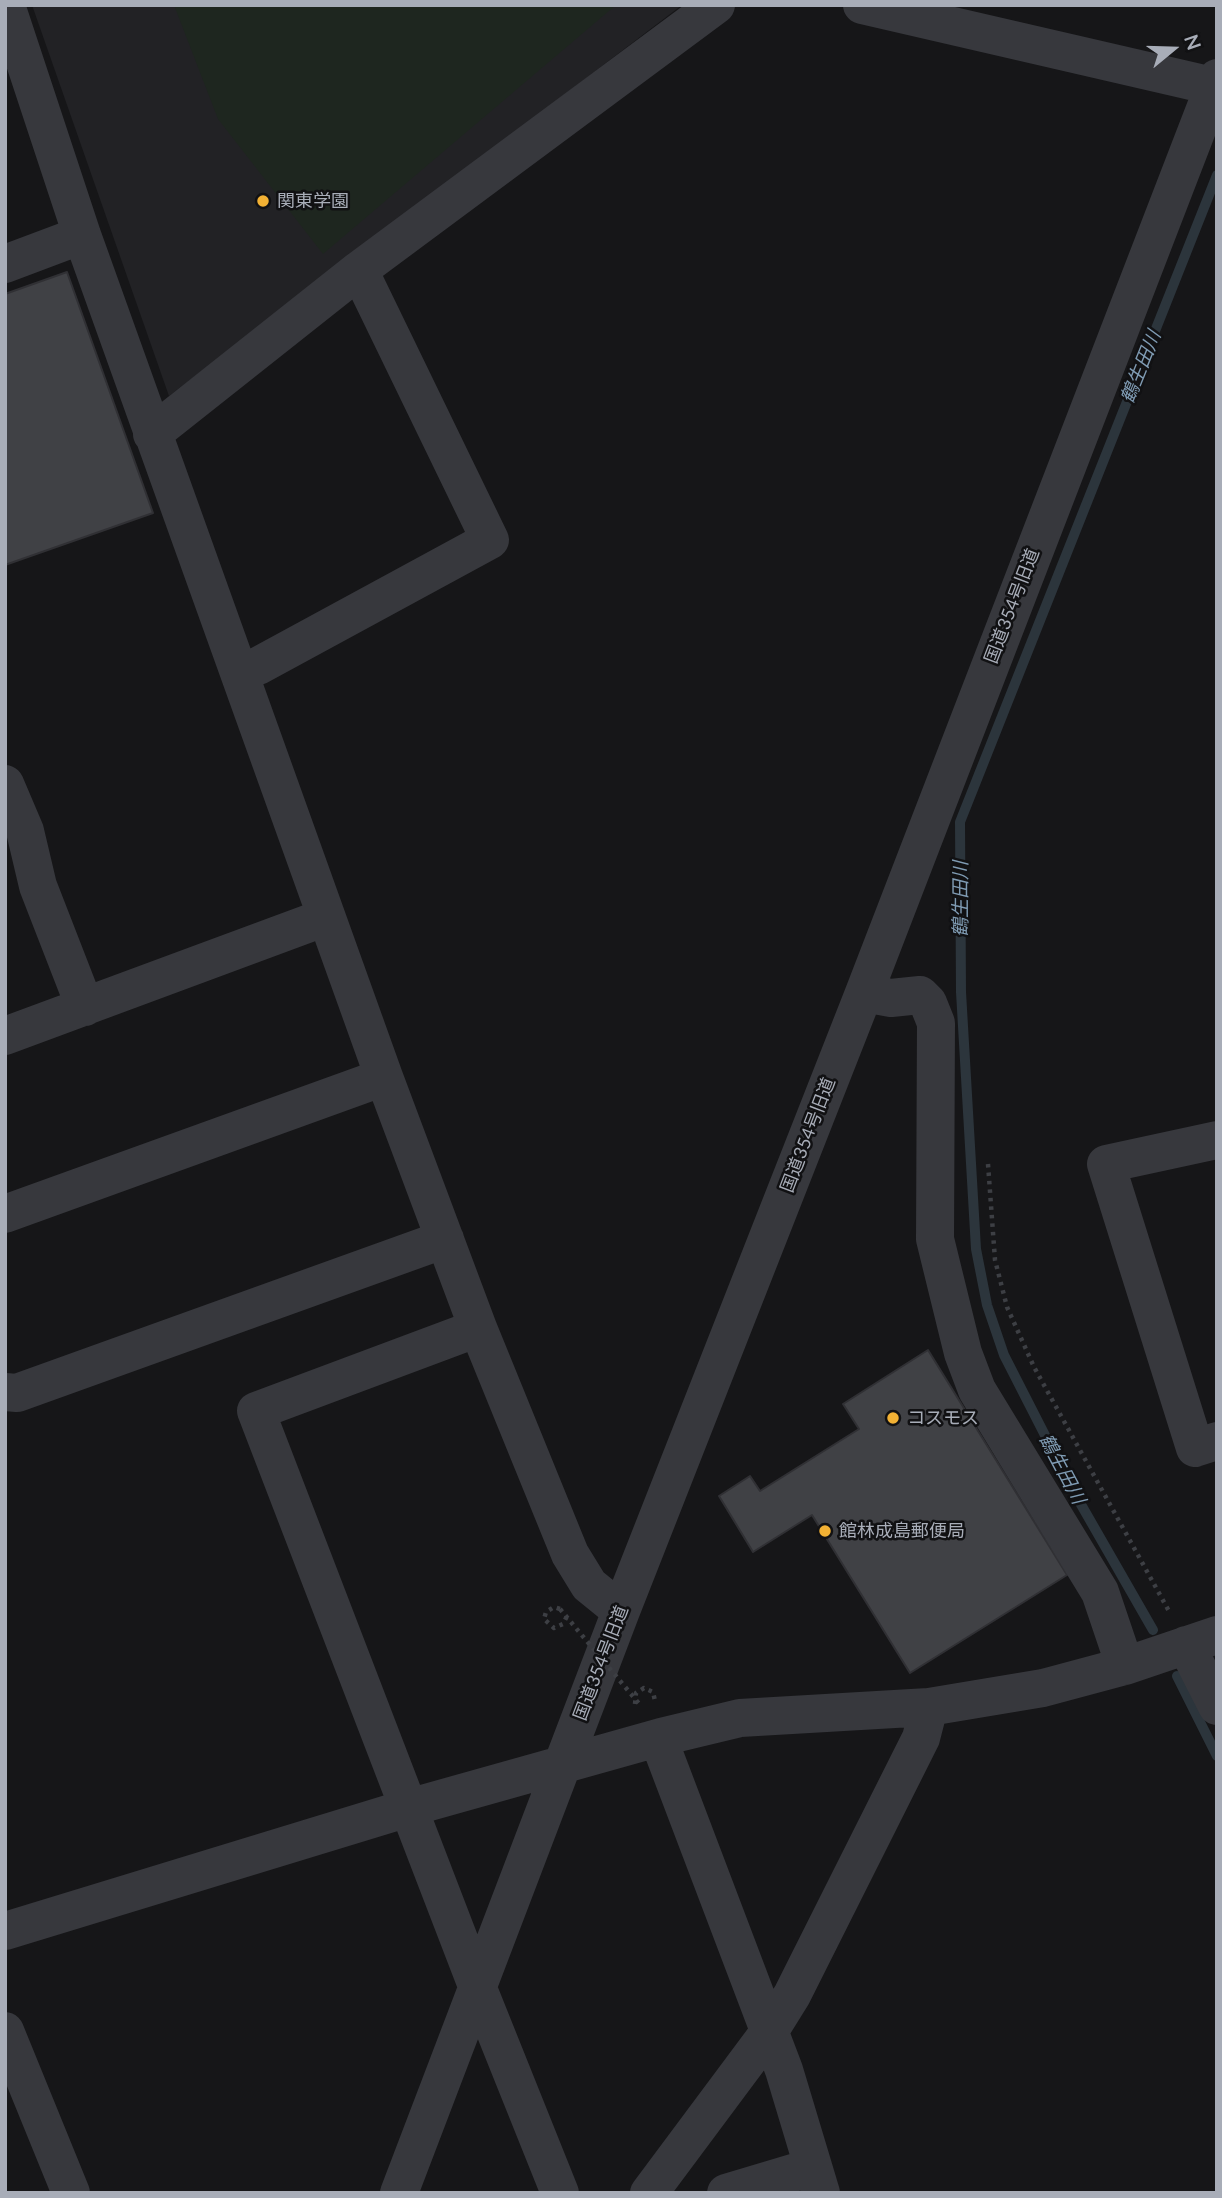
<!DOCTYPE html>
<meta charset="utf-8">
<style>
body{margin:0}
#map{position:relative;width:1222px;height:2198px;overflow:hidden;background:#161618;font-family:Lato,sans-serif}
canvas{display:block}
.frame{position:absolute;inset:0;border:7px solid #a8adb8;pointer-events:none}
.north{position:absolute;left:1138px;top:14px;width:70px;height:70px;-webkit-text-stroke:5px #111113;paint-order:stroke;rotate:71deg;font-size:19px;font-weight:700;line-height:28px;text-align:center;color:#a8adb8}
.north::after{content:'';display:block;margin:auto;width:24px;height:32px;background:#a8adb8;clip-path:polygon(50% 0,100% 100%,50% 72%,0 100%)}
</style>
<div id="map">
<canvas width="1222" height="2198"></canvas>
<div class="frame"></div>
<div class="north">N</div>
</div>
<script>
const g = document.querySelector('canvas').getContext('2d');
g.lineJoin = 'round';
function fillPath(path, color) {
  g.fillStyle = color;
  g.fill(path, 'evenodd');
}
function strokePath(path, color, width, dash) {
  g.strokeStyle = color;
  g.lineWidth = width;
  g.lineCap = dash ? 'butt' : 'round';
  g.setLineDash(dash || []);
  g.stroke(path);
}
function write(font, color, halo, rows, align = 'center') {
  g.font = font + ' Lato,"Noto Sans JP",sans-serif';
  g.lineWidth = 5;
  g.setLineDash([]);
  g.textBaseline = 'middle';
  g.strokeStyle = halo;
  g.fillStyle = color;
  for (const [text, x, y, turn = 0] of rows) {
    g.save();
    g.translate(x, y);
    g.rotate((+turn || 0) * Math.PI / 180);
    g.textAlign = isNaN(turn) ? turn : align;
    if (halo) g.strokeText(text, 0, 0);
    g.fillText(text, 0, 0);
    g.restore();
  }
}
const built = new Path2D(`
 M32,5h650l-513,391z`);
const green = new Path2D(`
 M174,5h442l-293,249 -105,-135z`);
const stream = new Path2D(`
 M1153,1630l-78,-136 -71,-139 -17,-50 -11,-56 -15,-257 -1,-170 257,-647
 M1177,1676l40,80`);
const building = new Path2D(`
 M67,272l86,241 -148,52v-271z
 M928,1350l139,225 -157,98 -98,-158 -59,37 -34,-56 31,-20 10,15 99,-62 -16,-25z`);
const path = new Path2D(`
 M988,1164l7,96 12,47 27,60 136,246
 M560,1609l-6,-2 -8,5 -2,7 10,9 9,-4 4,-8
 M635,1704l1,-11 8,-5 9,4 2,9`);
const minor = new Path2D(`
 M6,5l76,230 302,842 94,251 92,226 19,31 32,26
 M862,5l355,82
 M5,264l77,-29
 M152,434l207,-164 357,-265
 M239,673l19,-7 232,-126 -131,-270
 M5,784l20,47 13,55 47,121
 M864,993l27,5 29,-3 8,8 8,20 -1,216 28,114 14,37 123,202 25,74
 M5,1036l321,-119
 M1217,1140l-111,24 89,284 22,-7
 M5,1214l379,-137
 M478,1328l-222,83 221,575 83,207
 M5,1392l12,1 428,-154
 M1186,1645l31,61
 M661,1737l2,14 121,319 37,123
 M5,1931l403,-123 253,-71 79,-19 189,-11 114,-19 82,-22 92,-31
 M5,2031l66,162
 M399,2193l222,-582 243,-618 353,-915
 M649,2193l120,-161 23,-37 129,-257 8,-31
 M726,2193l87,-26`);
const pathBridge = new Path2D(`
 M560,1609l81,97`);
const markers = [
 [263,201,7,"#f2b134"],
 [893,1418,7,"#f2b134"],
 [825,1531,7,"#f2b134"]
];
const poiNames = [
 ["関東学園",277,201],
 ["コスモス",907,1418],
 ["館林成島郵便局",839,1531]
];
const streetNames = [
 ["国道354号旧道",1012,606,-69],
 ["国道354号旧道",808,1135,-69],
 ["国道354号旧道",601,1663,-69]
];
const waterNames = [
 ["鶴生田川",1141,367,-68],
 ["鶴生田川",961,899,-90],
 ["鶴生田川",1062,1469,62]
];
fillPath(built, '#222225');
fillPath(green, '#1e261f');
strokePath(stream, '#2c353c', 10);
fillPath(building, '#404145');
strokePath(building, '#303034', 2);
strokePath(path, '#3d3f44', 4.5, [3.5, 5]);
strokePath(minor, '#37383d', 38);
strokePath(pathBridge, '#3d3f44', 4.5, [3.5, 5]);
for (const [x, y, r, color] of markers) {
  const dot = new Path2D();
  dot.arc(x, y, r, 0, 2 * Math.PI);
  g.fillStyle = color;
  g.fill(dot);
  strokePath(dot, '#111113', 2.5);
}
write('18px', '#a8adb8', '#111113', poiNames, 'left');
write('18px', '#a8adb8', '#111113', streetNames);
write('italic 19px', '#7f9bb3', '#111113', waterNames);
</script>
